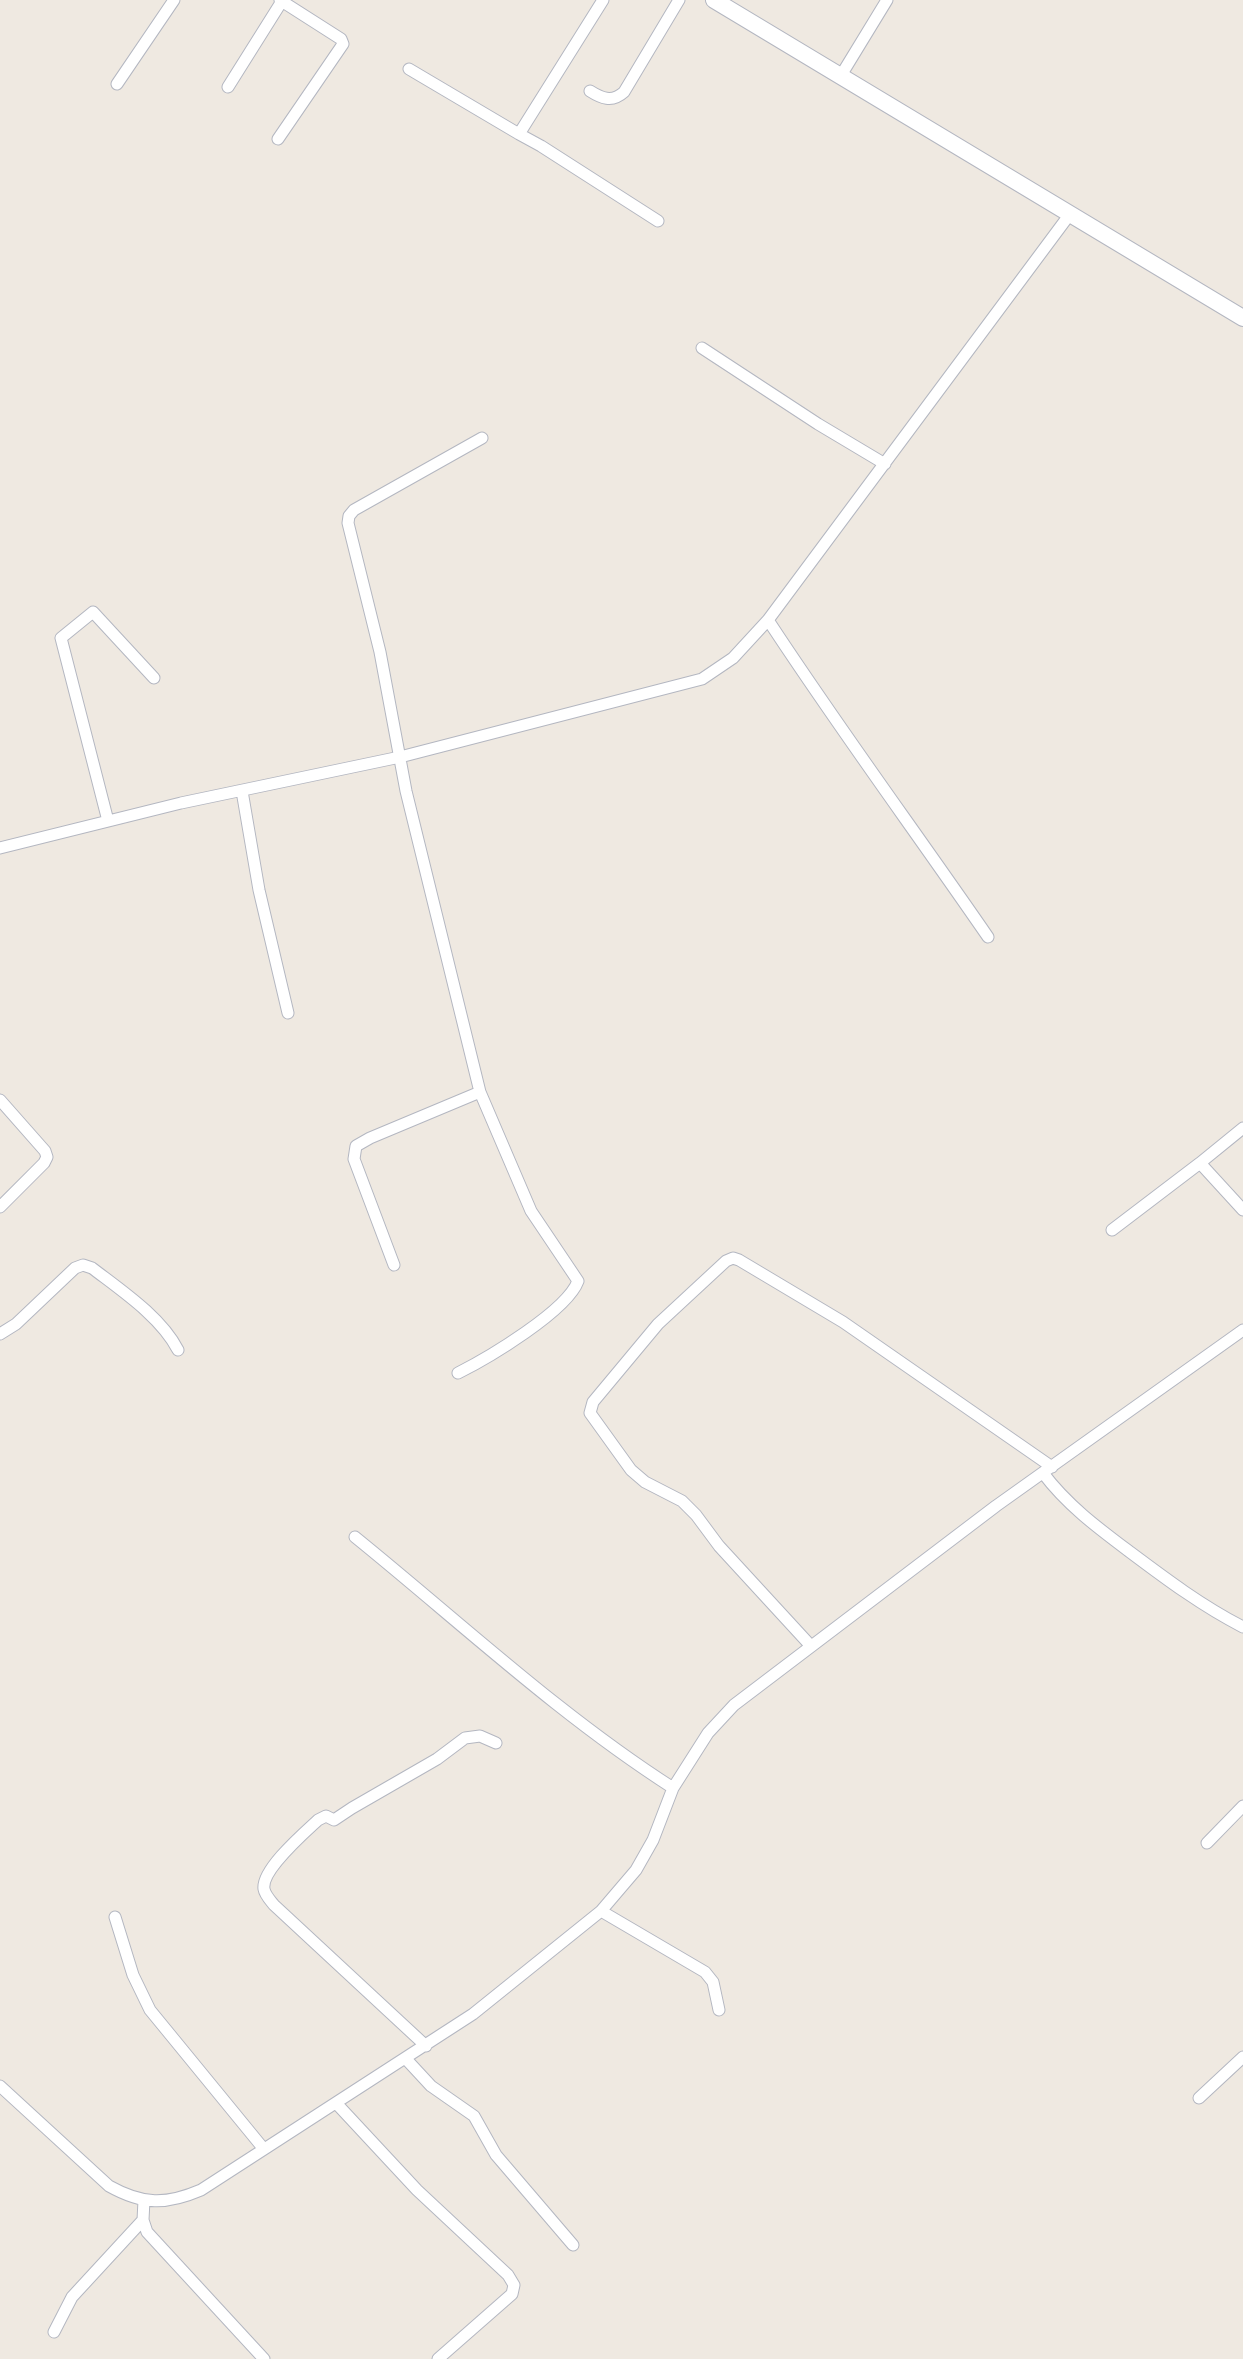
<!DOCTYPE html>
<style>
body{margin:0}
canvas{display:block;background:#efe9e1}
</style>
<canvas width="1243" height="2359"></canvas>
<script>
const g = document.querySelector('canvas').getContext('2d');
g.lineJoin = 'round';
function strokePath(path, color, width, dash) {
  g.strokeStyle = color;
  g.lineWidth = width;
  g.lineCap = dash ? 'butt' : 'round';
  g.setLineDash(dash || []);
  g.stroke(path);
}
const street = new Path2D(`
 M409,69l110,65 84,-134
 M840,77l47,-77
 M117,84l57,-84
 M228,87l54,-86
 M590,91c11,7 22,12 34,1l55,-92
 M519,134l22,12 117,75
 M278,139l65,-95 -2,-5 -61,-39
 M702,348l116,76 67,40
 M768,620c70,107 147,211 220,317
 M242,791l17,99 29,123
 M108,821l-47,-183 32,-26 61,66
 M0,848l181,-45 219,-46 302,-78 31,-21 35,-38 302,-406
 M0,1100l45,51 2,6 -3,6 -44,44
 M1200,1163l43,-35
 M1112,1230l88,-67 43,47
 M394,1265l-40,-106 2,-13 14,-8 110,-46
 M0,1334l16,-10 59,-56 8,-3 9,3c30,23 69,49 86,82
 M458,1373c30,-15 109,-62 120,-92l-47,-70 -51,-119 -74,-301 -26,-139 -32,-129 1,-7 5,-6 128,-72
 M1043,1473c24,32 55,55 87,79 36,27 72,54 113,75
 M355,1537c105,85 204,178 318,251
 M810,1645l-91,-99 -23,-31 -14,-14 -37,-19 -14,-12 -41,-57 3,-11 65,-78 68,-63 7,-3 6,2 104,62 209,145
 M1207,1843l36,-37
 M601,1911l104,61 8,10 6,28
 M115,1917l18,58 17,35 113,138
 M426,2046l-152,-141c-4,-5 -9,-10 -10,-16 -3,-19 40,-56 54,-69l8,-4 8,4 18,-12 85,-49 28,-21 15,-2 16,7
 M406,2059l25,27 43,30 22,39 77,90
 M0,2086l109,100c34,19 57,19 92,4l272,-176 128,-103 35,-41 17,-30 20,-52 35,-55 26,-28 262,-199 247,-176
 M1199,2098l44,-41
 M336,2103l81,87 91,85 6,10 -2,9 -74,65
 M144,2200l-1,20 4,12 117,127
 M54,2332l18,-35 71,-77`);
const secondary = new Path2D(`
 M714,0l529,318`);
strokePath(street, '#b4b7c1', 13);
strokePath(secondary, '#b4b7c1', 18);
strokePath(street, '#fff', 11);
strokePath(secondary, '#fff', 16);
</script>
